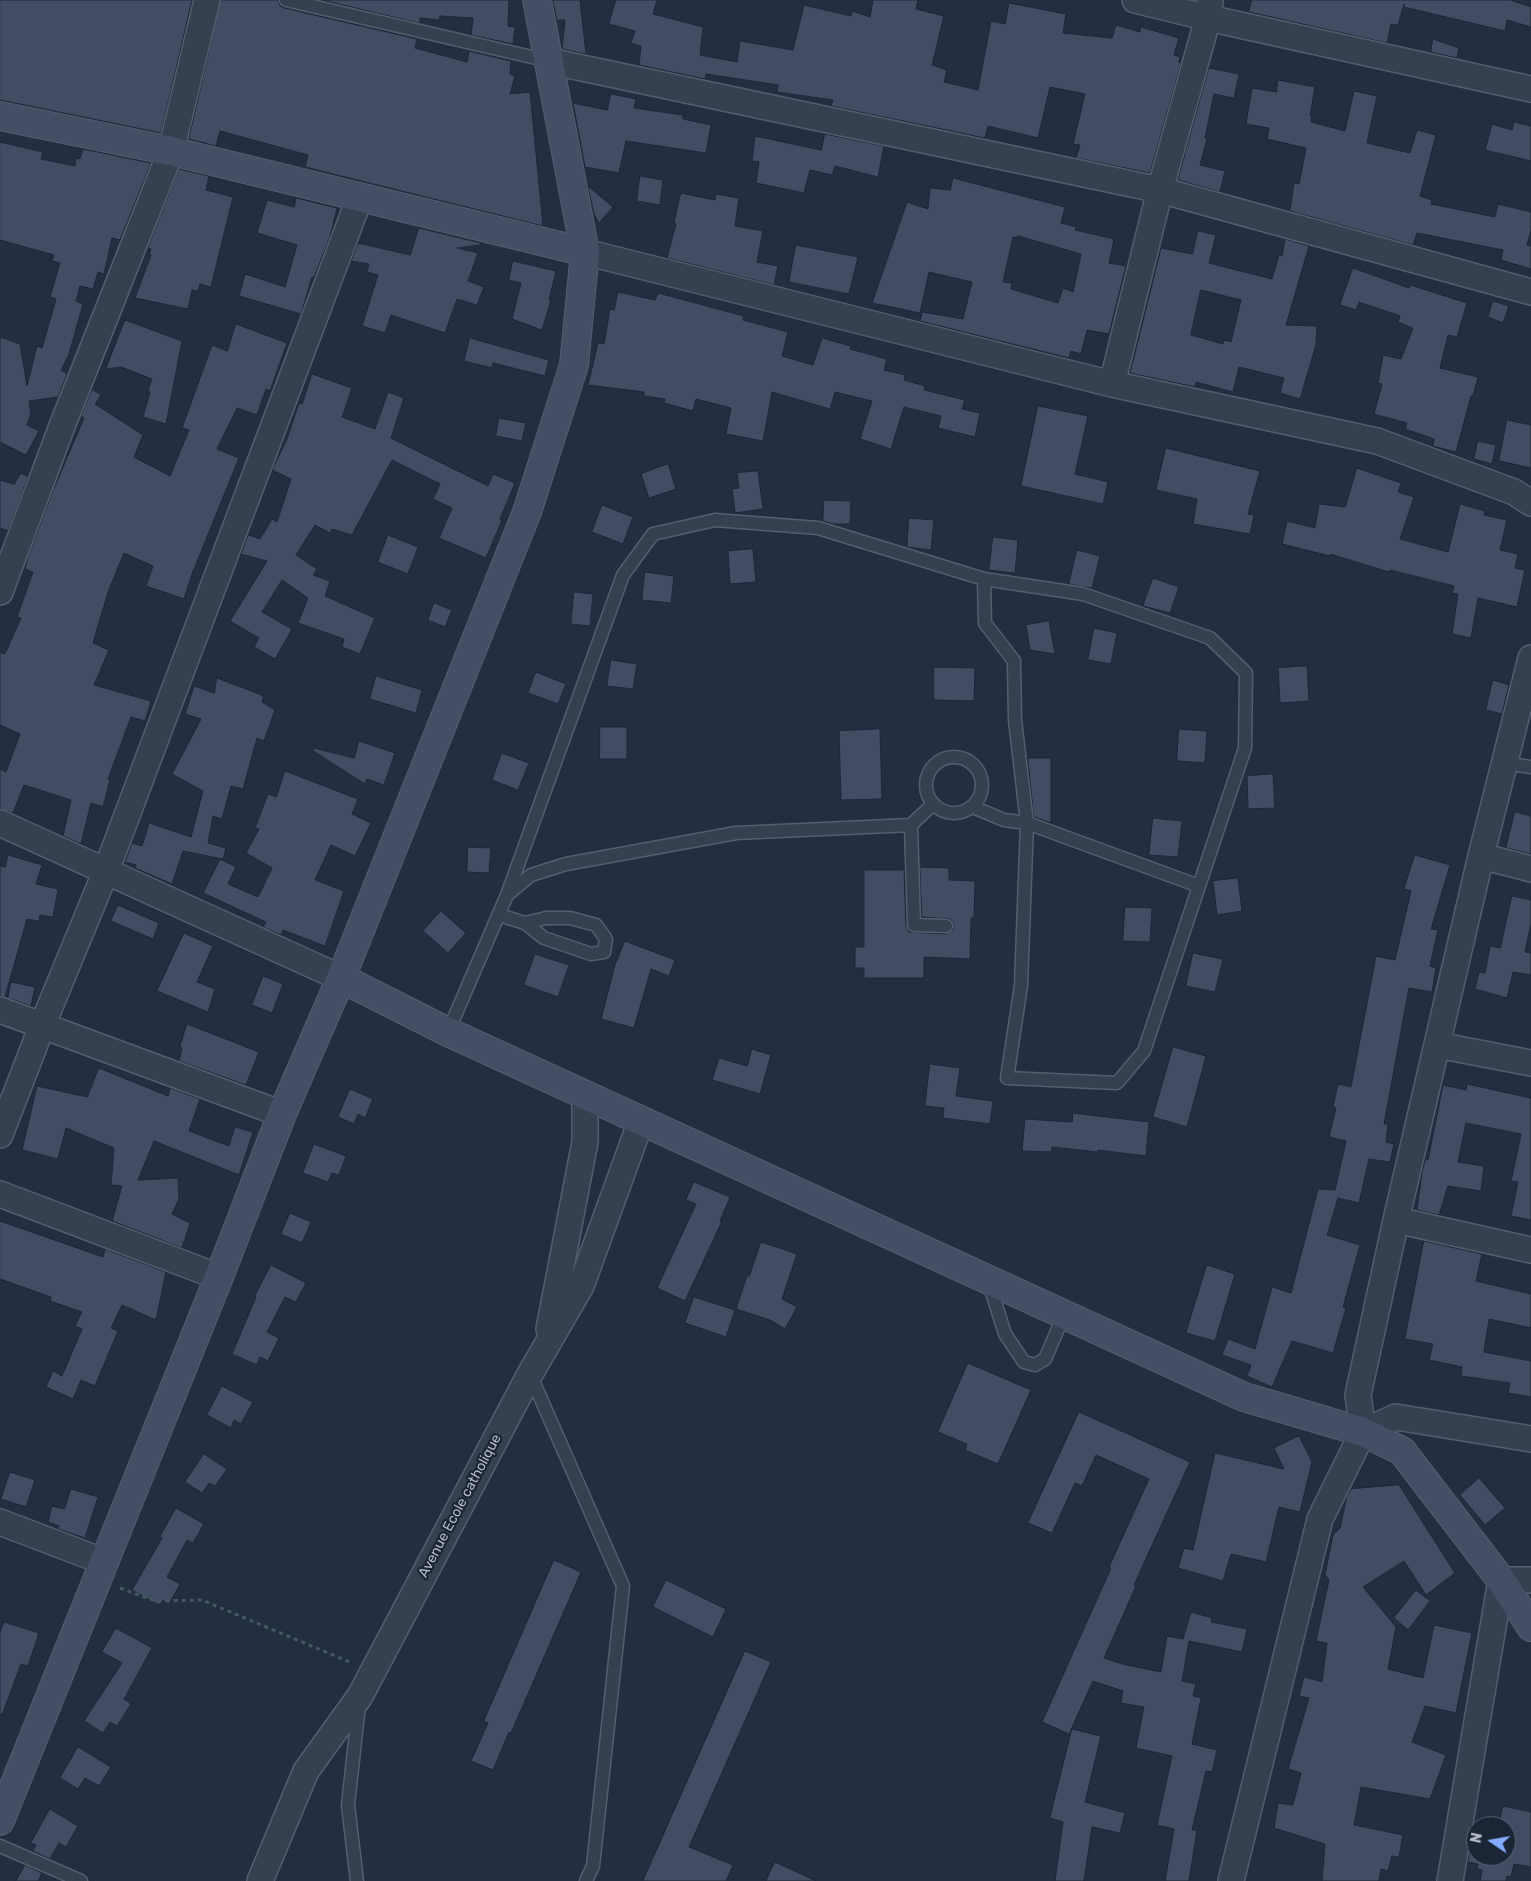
<!DOCTYPE html>
<style>
body{margin:0}
#map{position:relative;width:1531px;height:1881px;overflow:hidden;background:#232e41;font-family:Rubik,sans-serif}
canvas{display:block}
.north{position:absolute;left:1466px;top:1816px;width:50px;height:50px;box-sizing:border-box;background:#1c2536;border:1px solid #596172;border-radius:50%;rotate:282deg;font-size:14px;font-weight:700;line-height:20px;text-align:center;color:#b4bbcb}
.north::after{content:'';display:block;margin:auto;width:18px;height:22px;background:#85acff;clip-path:polygon(50% 0,100% 100%,50% 72%,0 100%)}
</style>
<div id="map">
<canvas width="1531" height="1881"></canvas>
<div class="north">N</div>
</div>
<script>
const g = document.querySelector('canvas').getContext('2d');
g.lineJoin = 'round';
function fillPath(path, color) {
  g.fillStyle = color;
  g.fill(path, 'evenodd');
}
function strokePath(path, color, width, dash) {
  g.strokeStyle = color;
  g.lineWidth = width;
  g.lineCap = dash ? 'butt' : 'round';
  g.setLineDash(dash || []);
  g.stroke(path);
}
function write(font, color, halo, rows, align = 'center') {
  g.font = font + ' Rubik,sans-serif';
  g.lineWidth = 4.5;
  g.setLineDash([]);
  g.textBaseline = 'middle';
  g.strokeStyle = halo;
  g.fillStyle = color;
  for (const [text, x, y, turn = 0] of rows) {
    g.save();
    g.translate(x, y);
    g.rotate((+turn || 0) * Math.PI / 180);
    g.textAlign = isNaN(turn) ? turn : align;
    if (halo) g.strokeText(text, 0, 0);
    g.fillText(text, 0, 0);
    g.restore();
  }
}
const building = new Path2D(`
 M0,0h192l-31,133 -161,-33z
 M221,0h57l2,6 4,2 133,31 -2,9 52,14 2,-11 42,10 -1,13 5,2 -5,18 20,-2 13,134 -238,-59 3,-12 -88,-24 -4,15 -27,-7z
 M322,0h187l-1,26 7,1 -2,17 -42,-9 2,-17 -33,-2 -1,4 -19,-2v5z
 M553,0h27l6,54 -24,-5 3,-29h-8z
 M616,0h41l-4,14 50,13 -3,28 37,7 3,-21 53,9 11,-45 47,11 1,-5 18,6 3,-17h45l-2,9 28,7 -12,49 15,5 -3,12 34,8 13,-69 14,3 4,-21 57,11 -3,19 49,5 4,-13 24,7 1,-5 38,11 -5,17 6,2 -1,5 2,1 -31,110 -74,-15 4,-13 -7,-1 12,-50 -35,-7 -12,51 -50,-12 -3,12 -154,-32 2,-6 -56,-8 1,-7 -72,-11 -1,5 -66,-14 2,-19 -10,-3 4,-12 -26,-7z
 M1252,0h258l21,7v20l-24,-7 -2,11 -101,-24v-3l-6,21 -7,-1 -4,19 -138,-31z
 M1433,39l26,9 -2,10 -26,-6z
 M1209,68l30,6 -5,24 -20,-4 -9,44 2,1 -7,26 25,6 -5,21 -42,-12z
 M1278,80l37,7 -5,29h2l-1,6 34,9 9,-40 23,5 -10,47 43,10 7,-23 19,5 -16,61 12,4 -1,4 64,13 3,-13 33,8v18l-4,15 4,1v23l-30,-9 2,-10 -86,-17 -4,12 -123,-34 4,-28 5,1 7,-36 -39,-9 2,-11 -23,-4 6,-36 24,4z
 M611,94l25,5 -2,9 49,7v4l28,6 -5,28 -80,-12 -7,32 -34,-6 -12,-64 34,7z
 M1514,122l17,4v35l-46,-11 7,-26 20,6z
 M825,134l59,12 -6,31 -43,-11 -3,9 -22,-5 -6,23 -48,-10 3,-21 -7,-1 3,-25 66,14z
 M0,142l43,10 -2,7 34,7 1,-8 4,1 3,-10 68,14 -31,77 -8,-2 -8,36 -6,-2 -5,17 -13,-3 -4,15 7,3 -14,50 -8,16 6,4 -9,23 -29,4 2,13 -4,11 12,6 -13,24 -26,-13v-105l20,7 7,42 10,-40 5,2 14,-49 -6,-2 10,-34 -8,-2 2,-6 -54,-15z
 M179,169l30,7 -3,14 27,7 -22,90 -11,-3 -2,7 -6,-1 -4,19 -53,-11 16,-43 -2,-1 2,-5 -3,-1z
 M640,176l23,4 -3,25 -23,-4z
 M953,178l112,29 -4,16 15,4 -1,3 39,9 -5,24 17,3 -17,68 -22,-4 -6,24 -10,-3 -2,7 -149,-37 2,-9 41,7 9,-37 -43,-10 -9,41 -48,-10 35,-101 21,7 2,-21 20,2zM1018,236l63,18 -8,38 -10,-4 -5,15 -47,-14 1,-6 -9,-1 10,-45 4,1z
 M588,186l25,21 -14,16 -5,-9z
 M681,193l34,7 1,-6 23,4 -4,28 28,5 -6,31 21,4 -4,19 -107,-27 9,-34 -2,-1z
 M296,198l41,10 -7,29 -16,40h-2l-11,37 -62,-18 6,-22 40,13 12,-42 -40,-12 10,-33 27,7z
 M419,228l62,15 -1,2 -23,3 21,5 -10,28 16,6 -7,18 -20,-6 -12,34 -54,-18 -6,18 -23,-7 16,-51 -11,-3 2,-8 -18,-3 7,-18 52,12z
 M1198,231l18,4 -7,28 63,16 7,-24 3,1 3,-17 24,7 -23,79 31,1 -1,19 -16,54 -20,-6 4,-15 -45,-11 -6,25 -37,-10 -1,5 -65,-14 31,-125 31,6zM1201,290l40,10 -10,42 -7,-2 -1,4 -32,-9z
 M796,245l62,12 -9,37 -60,-12z
 M513,261l43,10 -7,29h2l-9,30 -30,-11 9,-36 -12,-3z
 M1353,268l56,20 1,-3 57,18 -10,34 -9,-2 -8,33 38,9 -5,19h-2l-15,56 -23,-6 1,-7 -29,-10 2,-6 -33,-9 8,-30 -4,-1 5,-28 18,4 12,-31 -15,-6 2,-6 -41,-14 -3,8 -16,-5z
 M618,292l37,8 3,-7 86,23 -1,4 45,12 -6,24 31,9 9,-27 29,8 -1,3 37,10 -3,11 21,5 -1,5 21,6 -1,4 41,10 -3,9 18,4 -5,24 -37,-9 3,-12 -37,-9 -13,42 -31,-10 12,-38 -37,-9 -5,17 -58,-17 -9,49 -37,-7 5,-26 -35,-9 -3,12 -29,-8 1,-4 -21,-3v-4l-56,-7 10,-42 6,1 6,-35 4,1z
 M1493,301l16,5 -6,17 -15,-6z
 M125,320l57,21 -16,83 -23,-7 7,-25 -2,-2 4,-11 -31,-12 -15,2z
 M236,324l51,19 -17,48 -4,-2 -9,26 -20,-7 -20,41 22,9 -47,116 -8,25 -38,-13 7,-20 -29,-13 -16,39 -15,51 16,7 -15,35 57,16 -6,20 -14,-4 -23,62 2,1 -7,27 -12,-4 -10,41 -18,-8 8,-36 -47,-15 -11,28 -13,-4v-40l6,3 14,-38 -20,-9v-73l5,2 16,-36 -4,-1 16,-45 -8,-3 3,-12 24,-64 32,-75 -3,-2 11,-27 9,6 -6,9 48,31 -9,22 36,19 19,-46 -7,-2 30,-83 15,6z
 M470,338l79,22 -4,16 -52,-13 -1,5 -28,-7z
 M312,374l40,14 -10,29 33,12 13,-37 16,6 -13,40 97,48 5,-12 22,9 -15,36 2,1 -16,38 -47,-20 13,-30 -19,-9 7,-15 -48,-24 -40,75 -20,-6 -2,4 -15,-8 -19,30 21,14 -4,6 17,6 -5,15 50,22 -15,36 -18,-7 2,-8 -46,-16 10,-25 -26,-18 -20,32 30,17 -17,30 -21,-12 5,-9 -29,-17 37,-60 -26,-7 7,-19 12,4 12,-20 5,3 14,-43 -19,-9 15,-31 12,-36 3,1z
 M1038,406l50,10 -13,58 33,8 -5,22 -82,-18z
 M499,418l27,5 -4,18 -26,-5z
 M1507,420l24,5v43l-32,-7z
 M1478,441l18,4 -4,19 -18,-5z
 M1166,448l94,23 -12,43 6,1 -4,19 -57,-10 4,-25 -41,-9z
 M668,464l8,25 -27,9 -8,-24z
 M1357,468l44,15 -3,9 16,5 -14,42 48,13 12,-48 25,7 -1,4 23,5 -7,30 18,4 -3,14 10,2 -8,37 -39,-9 -7,40 -19,-4 6,-40 -6,-1 2,-7 -64,-16 -1,2 -59,-18v2l-48,-12 5,-23 28,7 4,-24 26,3z
 M758,471l5,38 -28,4 -3,-24 7,-1 -2,-15z
 M21,473l7,4 -20,54 -8,-3v-48l14,4z
 M824,500l27,1 -1,23h-18l-9,-3z
 M602,505l31,12 -10,27 -31,-12z
 M909,518l25,2 -3,30 -24,-3z
 M388,535l30,12 -10,27 -30,-12z
 M993,537l25,3 -3,33 -26,-3z
 M753,549l3,33 -26,2 -2,-33z
 M1077,550l23,6 -8,32 -23,-4z
 M645,572l29,4 -3,27 -29,-3z
 M1153,578l26,9 -9,26 -27,-7z
 M574,592l19,2 -3,32 -19,-2z
 M434,603l18,7 -7,17 -17,-7z
 M1049,621l6,33 -25,-4 -4,-25z
 M1094,628l23,5 -6,31 -23,-4z
 M611,660l26,4 -4,25 -26,-3z
 M1307,666l2,35 -29,2 -2,-35z
 M934,667l41,1 -1,33 -40,-1z
 M536,672l30,12 -8,20 -30,-11z
 M376,676l46,14 -6,23 -46,-14z
 M217,678l47,18 -2,6 13,8 -11,31 -7,-3 -14,51 -12,-3 -9,33 -9,-3 -5,27 18,5 -3,11 -40,-8 -11,33 -37,-16 1,-3 -11,-3 7,-19 10,3 7,-23 42,14 12,-46 -31,-17 29,-55 -16,-5 9,-28 20,7z
 M1493,680l16,5 -7,29 -16,-4z
 M600,727h27v32h-27z
 M880,729l2,70 -41,1 -2,-69z
 M1179,729l28,2 -2,32 -28,-2z
 M359,741l36,12 -11,32 -17,-6 -2,5 -52,-33 1,-3 40,10z
 M502,753l27,10 -11,27 -26,-10z
 M1028,758h23v65l-17,-6z
 M285,771l73,28 -6,15 19,9 -16,33 -24,-11 -16,35 29,11 -19,55 -42,-16 -2,5 -18,-8 3,-5 -63,-29 17,-34 16,8 -8,17 30,13 14,-29 -26,-15 13,-24 -4,-1 13,-34 8,3z
 M1273,774l2,34 -27,1 -1,-33z
 M1515,812l16,4v38l-25,-6z
 M1153,818l29,3 -4,36 -29,-2z
 M468,847l23,1 -2,25 -22,-1z
 M8,855l34,10 -6,19 22,5 -5,28 -13,-2 -1,6 -12,-2 -22,78 -5,-1v-130l5,1z
 M1415,855l35,10 -19,64 7,1 -8,36 6,2 -4,24 -23,-4 -25,136h4l-2,18 8,2 -4,18 -21,-3 -10,44 -21,-5 -11,37 33,10 -17,62 3,1 -13,45 -41,-12 -20,46 -25,-11 4,-11 -29,-10 6,-16 27,10 17,-62 19,6 27,-104 17,1 11,-49 -17,-4 7,-29 -3,-1 5,-23 13,3 25,-131 19,4 16,-69 -7,-2z
 M920,867l29,1v12l26,1 -1,37h-3l-1,41 -46,-2v21h-60v-10h-9v-21h9v-77h40l2,55 3,7 37,2 7,-4v-7l-3,-4 -28,-2z
 M1238,878l4,33 -25,4 -4,-34z
 M1512,896l19,4v24l-6,28 6,1v22l-18,-3 -6,26 -32,-9 4,-17 6,1 5,-27 10,2z
 M118,905l41,18 -6,16 -42,-18z
 M1125,907l27,1 -2,34 -27,-1z
 M441,911l25,22 -18,20 -25,-22z
 M184,933l29,13 -16,36 18,7 -7,23 -51,-21z
 M625,941l50,19 -6,16 -18,-7 -17,59 -33,-9 14,-54z
 M1193,953l30,6 -8,33 -29,-6z
 M535,954l34,11 -11,32 -34,-12z
 M263,976l20,8 -11,29 -20,-8z
 M11,982l24,5 -4,19 -23,-8z
 M187,1024l72,28 -13,33 -67,-24 3,-13 -2,-1z
 M1173,1047l33,9 -19,71 -34,-10z
 M752,1049l19,6 -11,39 -48,-14 7,-22 28,8z
 M930,1064l30,4 -4,28 37,5 -3,23 -47,-6 1,-10 -19,-2z
 M99,1068l69,28 2,-8 30,11 -11,32 40,15 6,-19 18,5 -14,43 -85,-34 -16,39 40,-2 1,21 -7,15 18,9 -8,25 -70,-27 10,-35 -11,-1 3,-37 -48,-20 -8,31 -36,-9 15,-64 50,11z
 M1467,1084l64,14v122l-20,-4 7,-34 -7,-1 10,-47 -55,-11 -8,39 26,4 -3,25 -33,-5 -9,29 -22,-5 5,-38 3,-12h3l15,-75 23,5z
 M350,1089l23,10 -8,19 -7,-4 -4,10 -16,-7z
 M1073,1113l76,9 -3,34 -48,-6v2l-46,-5 -1,5 -29,-1 3,-32 47,3z
 M314,1144l32,12 -7,19 -7,-2 -4,9 -25,-9z
 M694,1182l36,15 -10,24h2l-37,80 -28,-13 39,-84 -10,-4z
 M290,1213l21,9 -9,21 -21,-9z
 M0,1221l103,36 2,-8 61,23 -10,48 -34,-15 -11,23 7,3 -23,55 -14,-6 -8,19 -27,-12 7,-16 9,5 20,-47 -7,-3 7,-14 -32,-11 1,-4 -51,-18z
 M1424,1241l58,13 -6,27 55,13v34l-42,-9 -5,33 47,9v36l-23,-4 2,-10 -49,-7 1,-9 -33,-7 4,-16 -28,-5z
 M761,1242l36,12 -15,45 15,8 -12,22 -15,-9 -34,-11 11,-33h2z
 M271,1265l35,18 -10,19 -11,-5 -18,35 12,6 -11,23 -8,-4 -3,8 -25,-11 24,-57 -1,-1z
 M1207,1265l28,9 -20,67 -29,-8z
 M694,1297l41,13 -9,27 -41,-14z
 M968,1363l63,27 -33,74 -33,-14 2,-6 -29,-12z
 M222,1386l31,16 -12,22 -7,-4 -3,8 -24,-13z
 M1079,1412l111,50 -56,123 2,1 -32,72 18,6 39,8 6,-36 16,3 8,-27 21,6 -1,4 36,7 -5,23 -53,-11 -7,40 14,3 -3,12 8,2 -9,46 25,6 -5,22 -6,-1 -14,59h5l-8,51h-24l9,-52 -17,-4 15,-69 -36,-8 8,-41 -23,-4 2,-12 -30,-10 -24,53 -27,-12 69,-154 -2,-1 40,-88 -53,-24 -14,31 -7,-3 -23,50 -24,-10z
 M1299,1436l13,26 -12,50 -21,-5 -13,55 -35,-8 -8,27 -45,-13 6,-20 9,2 22,-97 69,16 -10,-21z
 M204,1454l23,15 -12,17 -6,-3 -7,10 -17,-11z
 M10,1472l25,8 -9,27 -25,-8z
 M1479,1478l26,30 -20,17 -25,-30z
 M1399,1485l56,88 -29,22 -22,-34 -41,26 33,40 -8,42 35,9 11,-53 38,8 -8,39 -8,41 -31,-7 -13,36 34,13 -16,44 -69,-12 -7,38 49,10 -4,22 -7,-1 -4,15 -7,-2 -2,12h-57l3,-37 -51,-16 4,-25 15,2 8,-32 -13,-4 21,-71 -10,-2 5,-19 18,5 5,-39 -11,-2 13,-61 -4,-5 8,-40 7,-7 7,-32 4,-7z
 M71,1489l27,8 -13,41 -27,-9 1,-3 -11,-4 4,-16 12,3z
 M176,1508l28,16 -11,19 -6,-3 -20,37 13,7 -11,20 -7,-4 -3,5 -27,-15 30,-52 -2,-1z
 M554,1560l27,12 -70,161 -2,-1 -16,38 -22,-9 17,-38 -4,-2z
 M666,1580l60,29 -13,28 -60,-30z
 M1416,1590l14,11 -22,29 -14,-12z
 M4,1622l35,11 -11,33 -7,-2 -19,51 -2,-1v-81z
 M116,1628l36,20 -28,51 7,5 -14,22 -7,-4 -7,11 -19,-12 38,-58 -20,-11z
 M745,1651l26,11 -82,185 44,18 -7,16h-83z
 M1072,1729l29,7 -16,66 40,11 -5,20 -28,-6 -8,54h-29l8,-59 -13,-4z
 M78,1747l33,20 -12,19 -14,-8 -7,11 -18,-11z
 M1503,1806l28,6v55l-17,-3 -3,13 -4,-1 -1,5h-26l2,-11 -5,-1 1,-5 -10,-2 2,-16 6,1v9h30v-30h-7z
 M50,1809l28,17 -12,21 -7,-4 -9,16 -17,-8 3,-6 -5,-2z
 M775,1862l41,19h-50z
 M25,1865l17,8 -4,8h-22z`);
const path = new Path2D(`
 M120,1588l35,13 47,-1 150,63`);
const lane = new Path2D(`
 M286,0l263,61
 M984,579l1,44 29,38 1,59 12,103 172,63
 M926 785a28 28 0 1 1 56 0a28 28 0 1 1-56 0Z
 M1505,763l26,4
 M911,825l3,100 32,1
 M507,895l116,-320 30,-41 62,-14 103,8 166,51 99,15 127,44 36,35 -1,75 -101,303 -27,32 -110,-5 14,-92 6,-163 -23,-3 -31,-13
 M499,915l26,8
 M546,918h24l26,7 10,14 -2,13 -13,2 -47,-16 -19,-15z
 M448,1032l59,-137 24,-20 35,-11 170,-31 175,-8 21,-20
 M989,1283l16,51 19,28 11,3 10,-6 19,-44
 M530,1374l93,212 -30,280 -7,15
 M0,1846l81,35
 M357,1881l-9,-76 11,-100`);
const street = new Path2D(`
 M1135,0l73,18 323,71
 M549,61l611,129 371,102
 M585,252l527,132 265,57 137,51 17,11
 M1112,384l48,-194 48,-172 2,-18
 M0,592l62,-166 109,-275 36,-151
 M0,823l341,155
 M1481,856l50,13
 M0,1010l282,104
 M1437,1045l94,18
 M0,1135l42,-109 64,-155 254,-674
 M0,1194l219,83
 M1396,1220l135,30
 M549,1329l36,-187v-47
 M1363,1432l33,-15 135,22
 M0,1522l105,40
 M260,1881l46,-110 54,-75 170,-322 51,-88 60,-165
 M1231,1881l89,-362 43,-87 -5,-37 38,-175 85,-364 50,-198
 M1450,1881l51,-301h30`);
const secondary = new Path2D(`
 M0,116l171,35 414,101
 M341,978l107,54 796,365 119,35 39,19 99,129 30,47
 M0,1821l219,-544 63,-163 59,-136 186,-466 47,-147 11,-113 -48,-252`);
const streetNames = [
 ["Avenue Ecole catholique",460,1506,-62]
];
fillPath(building, '#424d64');
strokePath(building, '#1e2738', 1);
strokePath(lane, '#555e6e', 15);
strokePath(street, '#555e6e', 28);
strokePath(secondary, '#555e6e', 30);
strokePath(path, '#435a5f', 3, [4, 4]);
strokePath(lane, '#374051', 12);
strokePath(street, '#374051', 25);
strokePath(secondary, '#454e64', 28);
write('14px', '#b4bbcb', '#1c2536', streetNames);
</script>
